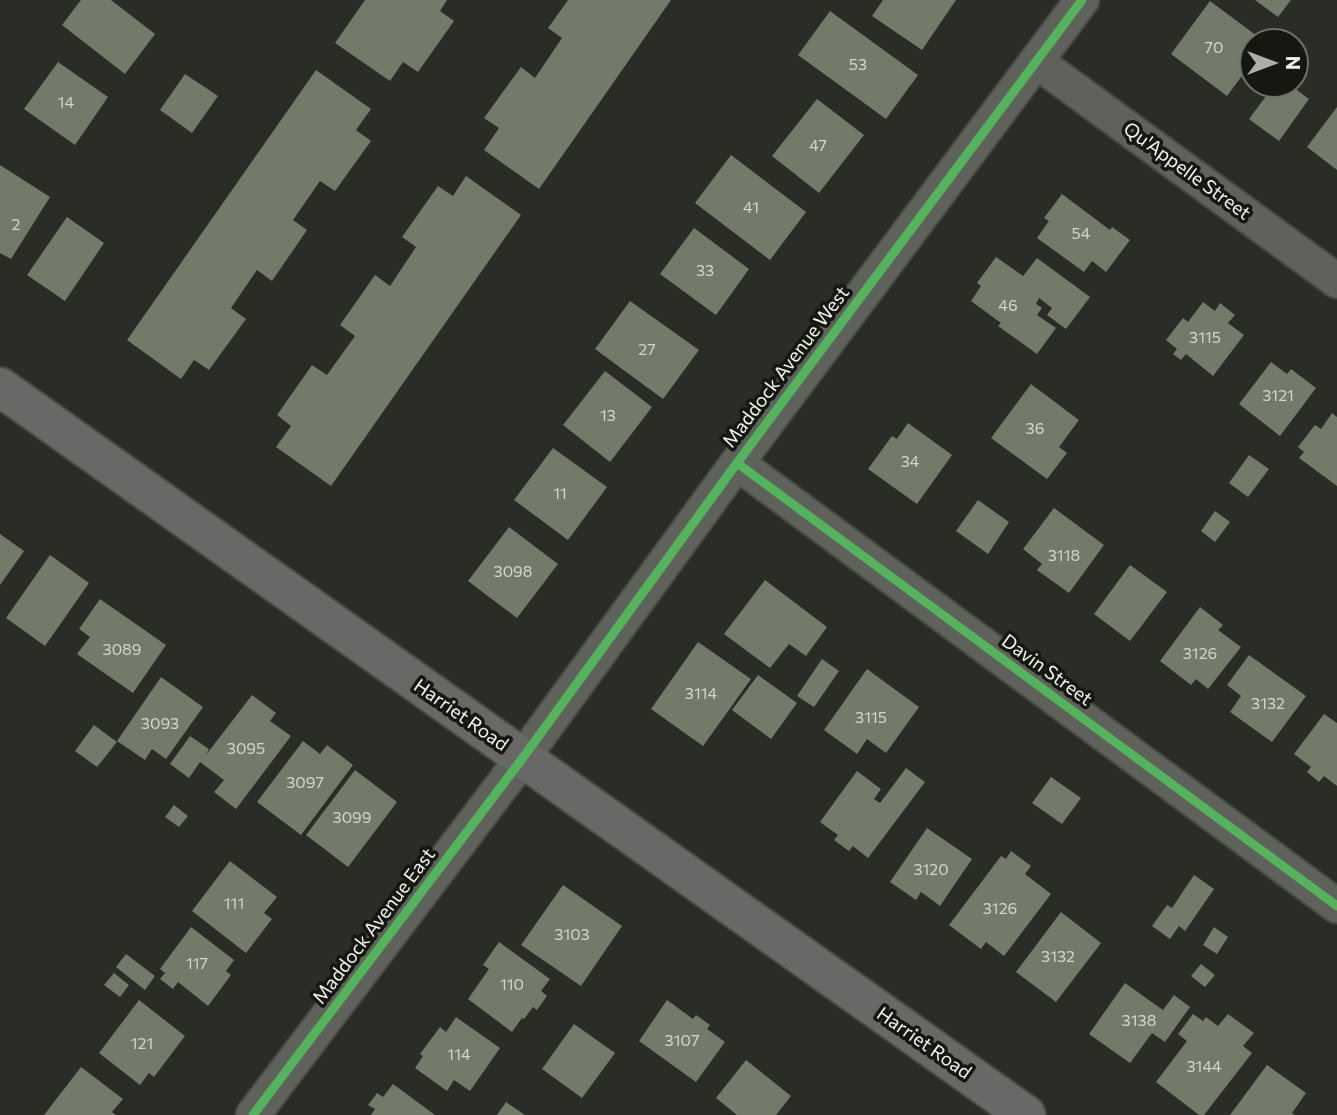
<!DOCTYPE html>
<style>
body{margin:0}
#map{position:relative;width:1337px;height:1115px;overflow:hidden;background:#2a2c26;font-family:Commissioner,sans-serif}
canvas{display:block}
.north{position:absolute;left:1239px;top:28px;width:70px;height:70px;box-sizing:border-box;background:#151711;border:2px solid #6d7069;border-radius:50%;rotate:90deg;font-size:19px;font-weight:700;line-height:28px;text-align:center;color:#f2f5ec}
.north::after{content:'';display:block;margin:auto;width:24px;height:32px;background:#acafa7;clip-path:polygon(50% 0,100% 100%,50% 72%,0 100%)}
</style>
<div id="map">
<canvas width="1337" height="1115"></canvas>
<div class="north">N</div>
</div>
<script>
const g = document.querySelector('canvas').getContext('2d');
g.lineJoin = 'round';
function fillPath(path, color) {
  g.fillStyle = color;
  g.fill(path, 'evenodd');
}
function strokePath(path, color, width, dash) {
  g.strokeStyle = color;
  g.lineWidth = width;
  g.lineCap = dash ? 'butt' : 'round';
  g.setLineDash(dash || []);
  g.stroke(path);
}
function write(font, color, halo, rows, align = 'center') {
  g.font = font + ' Commissioner,sans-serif';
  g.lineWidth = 7;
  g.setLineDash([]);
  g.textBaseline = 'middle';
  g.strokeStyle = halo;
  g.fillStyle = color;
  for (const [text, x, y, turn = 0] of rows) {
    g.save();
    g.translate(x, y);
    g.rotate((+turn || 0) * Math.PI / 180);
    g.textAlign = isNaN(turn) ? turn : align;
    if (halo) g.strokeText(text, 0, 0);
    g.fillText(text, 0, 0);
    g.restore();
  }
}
const building = new Path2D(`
 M81,0h30l44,34 -30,40 -63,-49z
 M365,0h82l-7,11 14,10 -36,51 -15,-10 -13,19 -55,-38z
 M568,0h103l-132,189 -55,-39 15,-22 -15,-10 37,-51 14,11 27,-40 -14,-10z
 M883,0h73l-34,50 -50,-34z
 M1255,0h36l-13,17z
 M1210,1l55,41h-12v19l-26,35 -56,-42z
 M830,11l88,64 -32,44 -88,-64z
 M58,62l50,35 -33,48 -51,-36z
 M316,70l55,39 -15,21 15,11 -36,50 -15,-10 -27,39 14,10 -35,51 -15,-11 -26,38 15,11 -37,51 -15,-10 -13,19 -54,-39z
 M185,74l33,22 -26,37 -32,-23z
 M1275,84h14l20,15 -30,42 -30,-22z
 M817,99l47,36 -45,58 -47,-37z
 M1337,107v63l-30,-23z
 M731,155l75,57 -36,48 -75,-57z
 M0,165l50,32 -39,62 -11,-6z
 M466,176l55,39 -190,271 -55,-39 15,-21 -14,-11 35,-50 15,10 28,-39 -15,-11 35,-50 15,11 26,-39 -14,-10 36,-51 15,10z
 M1062,194l48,36 2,-3 18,13 -24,32 -14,-11 -8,11 -47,-34 12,-17 -5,-3z
 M67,217l37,26 -39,58 -38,-26z
 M694,228l55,41 -33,46 -56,-41z
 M996,257l27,19 14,-18 53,39 -24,32 -19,-14 5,-7 -13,-10 -3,6 6,4 -5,7 19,13 -19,26 -39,-28 3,-3 -30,-22 10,-15 -4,-3z
 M630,301l69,49 -36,49 -68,-50z
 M1203,302l12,9 5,-8 15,12 -7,8 16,12 -31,41 -27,-22 -5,6 -8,-6 4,-5 -11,-9 17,-22 5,4z
 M1271,362l16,12 4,-5 25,19 -36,48 -41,-32z
 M605,371l47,36 -42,55 -47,-37z
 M1031,384l48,36 -20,27 8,6 -20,26 -56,-41z
 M1332,413l5,4v69l-38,-28 5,-6 -6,-5 17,-22 6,4z
 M908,423l44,32 -35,49 -49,-35 24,-33 5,3z
 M553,448l54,39 -39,53 -54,-40z
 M1249,455l20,14 -21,28 -19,-14z
 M978,500l31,22 -21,32 -32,-23z
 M1054,508l50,37 -35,48 -32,-23 5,-6 -19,-15z
 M1215,511l15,11 -15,20 -14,-11z
 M509,527l49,37 -41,54 -49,-37z
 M0,534l24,17 -24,34z
 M50,555l39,28 -44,63 -39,-28z
 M1130,565l37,27 -37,49 -36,-27z
 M765,580l62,47 -21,29 -17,-12 -19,24 -46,-34z
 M100,599l66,46 -33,48 -56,-39 13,-17 -11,-8z
 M1200,607l23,18 -5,5 23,17 -33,42 -12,-10 -5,6 -31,-24z
 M698,642l53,37 -48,67 -52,-37z
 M1249,655l57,41 -34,46 -42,-30 11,-16 -14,-11z
 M822,659l17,12 -25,36 -17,-11z
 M867,669l52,38 -33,46 -19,-14 -10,15 -33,-24z
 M758,675l39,28 -26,36 -39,-29z
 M161,677l42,30 -37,52 -14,-10 -7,11 -28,-19z
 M252,695l24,18 -6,8 21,15 -55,73 -22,-17 10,-12 -24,-18 -11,16 -19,-14 20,-28 19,13 -3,6z
 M1324,714l13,9v63l-13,-10 -5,6 -12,-10 4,-5 -17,-13z
 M94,725l23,17 -20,25 -22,-16z
 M303,741l17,13 7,-9 26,20 -52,70 -44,-33z
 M906,768l19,14 -57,76 -15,-12 -4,5 -15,-11 4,-5 -18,-13 37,-51 24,18 -7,10 6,4z
 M355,770l42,32 -49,65 -42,-32z
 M1051,777l30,21 -19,26 -30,-21z
 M174,805l14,11 -9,11 -14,-10z
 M927,828l45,31 -32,47 -19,-14 -5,8 -26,-18z
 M1011,851l20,15 -6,8 26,20 -47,62 -18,-14 -5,7 -32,-24 52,-69 5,3z
 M230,861l47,36 -13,16 8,6 -26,34 -54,-42z
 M1194,875l20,14 -29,42 -6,-5 -9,13 -18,-13 15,-21 5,3z
 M563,885l59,41 -41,60 -60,-41z
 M1061,912l40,31 -45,59 -40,-30z
 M191,927l43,33 -8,11 5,4 -23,31 -30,-24 -5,7 -13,-10 5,-6 -5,-4z
 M1214,927l14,10 -11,17 -14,-9z
 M499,942l51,37 -9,12 6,5 -10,14 -4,-3 -9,12 -2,-1 -10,14 -44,-33 21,-30 -6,-4z
 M126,954l29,22 -10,14 -29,-23z
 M1201,964l14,11 -10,12 -14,-11z
 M114,973l15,12 -9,12 -16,-12z
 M1125,983l38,27 11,-15 16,12 -25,35 -13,-9 -22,30 -41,-29z
 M139,1000l46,36 -31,41 -5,-4 -9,12 -41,-32z
 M667,1000l26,19 3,-4 14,10 -3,4 18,13 -29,40 -57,-41z
 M1193,1014l10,7 3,-4 12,9 10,-12 26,19 -11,13 9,7 -48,62h-5l-43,-33 31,-41 -9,-7z
 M456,1017l44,31 -30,43 -16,-11 -7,11 -32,-23 8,-12 -3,-2 20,-27 6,5z
 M574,1024l41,29 -33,45 -40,-29z
 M746,1060l45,36 -15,19h-39l-21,-17z
 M1267,1065l39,28 -14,20 3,2h-65z
 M81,1067l42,32 -11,13 4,3h-72z
 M393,1084l42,31h-64l4,-6 -7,-4 9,-12 6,4z
 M506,1102l19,13h-28z`);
const street = new Path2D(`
 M1037,62l300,219
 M737,463l600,443
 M253,1115l269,-356 215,-296 345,-463`);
const secondary = new Path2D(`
 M0,387l1026,728`);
const cycleway = new Path2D(`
 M737,463l600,443
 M253,1115l269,-356 215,-296 345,-463`);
const numberNames = [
 ["70",1214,48],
 ["53",858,65],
 ["14",66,103],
 ["47",818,146],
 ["41",751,208],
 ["2",16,225],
 ["54",1081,234],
 ["33",705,271],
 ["46",1008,306],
 ["3115",1205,338],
 ["27",647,350],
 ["3121",1278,396],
 ["13",608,416],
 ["36",1035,429],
 ["34",910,462],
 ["11",560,494],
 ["3118",1064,556],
 ["3098",513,572],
 ["3089",122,650],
 ["3126",1200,654],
 ["3114",701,694],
 ["3132",1268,704],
 ["3115",871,718],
 ["3093",160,724],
 ["3095",246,749],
 ["3097",305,783],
 ["3099",352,818],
 ["3120",931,870],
 ["111",234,904],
 ["3126",1000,909],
 ["3103",572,935],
 ["3132",1058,957],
 ["117",197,964],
 ["110",512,985],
 ["3138",1139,1021],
 ["3107",682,1041],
 ["121",142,1044],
 ["114",459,1055],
 ["3144",1204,1067]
];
const streetNames = [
 ["Qu'Appelle Street",1187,171,36],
 ["Maddock Avenue West",786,367,-53],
 ["Davin Street",1047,670,36],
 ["Harriet Road",461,715,35],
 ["Maddock Avenue East",374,926,-53],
 ["Harriet Road",924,1043,35]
];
fillPath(building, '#747a69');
strokePath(street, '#484a43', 37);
strokePath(secondary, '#484a43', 42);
strokePath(street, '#5f615b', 33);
strokePath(secondary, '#696867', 38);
strokePath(cycleway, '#56b35d', 9);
write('16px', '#d2d6cb', null, numberNames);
write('19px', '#f2f5ec', '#151711', streetNames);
</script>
